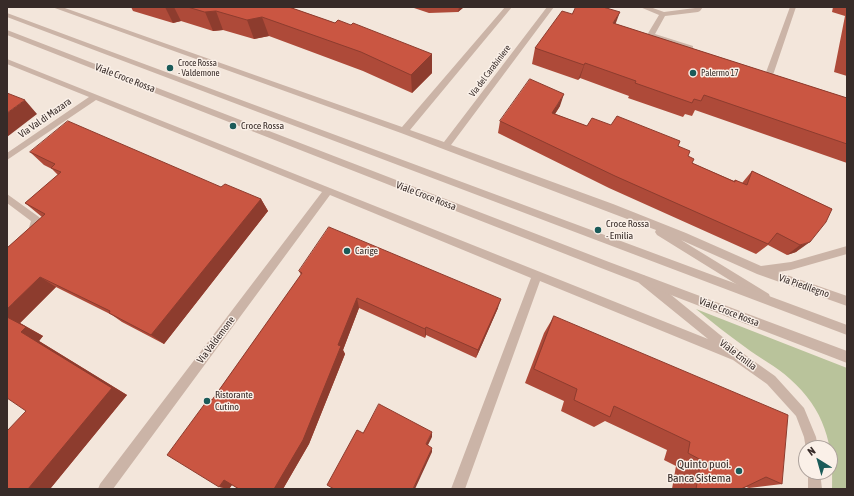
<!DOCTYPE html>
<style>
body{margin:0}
#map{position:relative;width:854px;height:496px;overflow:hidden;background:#f3e6db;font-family:"Asap Condensed",sans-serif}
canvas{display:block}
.frame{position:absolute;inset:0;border:8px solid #372b28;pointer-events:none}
.north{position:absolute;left:798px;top:440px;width:40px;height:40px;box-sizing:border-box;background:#faf0e8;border:1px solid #aca19b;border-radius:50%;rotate:323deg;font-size:11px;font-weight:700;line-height:16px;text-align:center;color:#372b28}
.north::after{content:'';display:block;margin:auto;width:14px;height:18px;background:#1b5b59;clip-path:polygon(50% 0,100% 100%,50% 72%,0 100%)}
</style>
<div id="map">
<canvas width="854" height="496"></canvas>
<div class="frame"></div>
<div class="north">N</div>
</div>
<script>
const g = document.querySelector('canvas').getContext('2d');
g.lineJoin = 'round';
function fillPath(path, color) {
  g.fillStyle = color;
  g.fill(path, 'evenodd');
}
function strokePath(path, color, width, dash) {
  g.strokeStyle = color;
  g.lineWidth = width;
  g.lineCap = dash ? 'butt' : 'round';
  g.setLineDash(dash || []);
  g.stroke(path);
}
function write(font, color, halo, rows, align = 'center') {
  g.font = font + ' "Asap Condensed",sans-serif';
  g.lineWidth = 3;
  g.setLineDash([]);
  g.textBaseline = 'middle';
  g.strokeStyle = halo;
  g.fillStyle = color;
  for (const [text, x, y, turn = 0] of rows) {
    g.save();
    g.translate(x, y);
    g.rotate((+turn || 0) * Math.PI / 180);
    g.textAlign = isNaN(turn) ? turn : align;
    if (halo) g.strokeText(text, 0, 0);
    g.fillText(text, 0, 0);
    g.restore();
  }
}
const green = new Path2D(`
 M696,309l151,59v121h-15c2,-45 -8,-80 -42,-110 -14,-13 -31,-21 -45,-32 -17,-12 -33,-25 -49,-38z`);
const minor = new Path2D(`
 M52,7h10l340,120 103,-120h7l-102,123 34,12 103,-135h7l-103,138 162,59 73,29 75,33 30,-4 56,-16v8l-56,16 -13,2 69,24v10l-90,-32 -76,-34 88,54 1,3 -1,3 -4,2 -108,-67 -2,-3 1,-2 -255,-97z
 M640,7h10l14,5 39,-5 -3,4 -2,1 -33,4 -10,18 38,12v4h-6l-39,-13 -1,-2 12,-20z
 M790,7h6l-23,68 -4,3 -3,-1 -1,-2z
 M7,59l701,280 -69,-56 -1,-3 1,-3 4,-2 4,2 23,17 71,58 34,24 29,32 12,29 2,11 -12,1 -2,-12 -8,-21 -29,-32 -34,-24 -193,-79 -75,208h-14l80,-211 -201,-83 -217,294h-15l2,-5 222,-292 -226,-92 -89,60v-7l82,-56 -82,-33z
 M7,194l32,23 2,3 -6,17 -3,1 -3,-1 -2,-3 4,-13 -24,-18z
 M808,472h12l2,17h-14z`);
const tertiary = new Path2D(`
 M7,13l840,312v10l-840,-318z
 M7,30l602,232 238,89v12l-246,-95 -594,-233z`);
const wall = new Path2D(`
 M131,7h158l46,16 97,31v19l-20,20 -49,-22 -94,-35 -15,3 -31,-9 -10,1 -32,-10 -8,2 -40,-12z
 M411,7h53l-6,5 -29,1z
 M833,7h14v69l-13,-4 11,-56 -13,-4z
 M572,14l44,10 231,74v65l-152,-53 -3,6 -7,-2 -2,3 -55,-19 1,-2 -49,-18 -2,2 -46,-16 3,-16z
 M560,106l-5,8 32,12 24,-1 67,21 10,10 4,7 42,18 1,-1 7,3 10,-12 80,38 -36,43 -9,3 -19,-10 -12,9 -147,-66 -111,-55 2,-12z
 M30,152l191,35 40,12 7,12 -104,133 -42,-22 -10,-7 -56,-28 -36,36 23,13 -4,5 88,54 -77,94h-43l19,-78 -19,-163 35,-31 -17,-14 33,-28 -6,-6 -8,-4z
 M299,271l199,37 -22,50 -50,-23 -1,3 -66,-30 -16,42 2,4 -36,90 -26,45h-44l-7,-4 -3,4 -10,-2 -7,-87 89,-125z
 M554,316l228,168 -33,4 -3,-1 -5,2h-69l4,-23 -12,-6 3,-10 -62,-29 -11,6 -33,-16 3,-10 -39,-18 19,-50z`);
const shadedWall = new Path2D(`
 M165,7h9l7,14 -8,2z
 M459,7h5l-6,5z
 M216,11l7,19 -10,1 -8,-19z
 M620,12l-6,16 -1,-5z
 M262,17l7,19 -15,3 -7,-19z
 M432,54v19l-20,20 -1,-18z
 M585,63l-5,15 -2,2 6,-15z
 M564,94l-4,12 -12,19 4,-12z
 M25,100l12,14 -30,23v-24z
 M261,199l7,12 -104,133 -13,-9z
 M810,242l-14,10 -9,3 13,-10z
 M40,277l16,10 -36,36 23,13 -4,5 88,54 -77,94h-22l84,-101 -91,-56 -14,-15v-8z
 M357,298l2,10 -16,42 2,4 -36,90 -26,45h-9l64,-144z
 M501,299l-3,9 -22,50 2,-8z
 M426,327v8l-1,3v-9z
 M432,432v5l-6,12v-5z
 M432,448v4l-17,37h-2z
 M224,480l10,2 -5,7 -10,-2z`);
const building = new Path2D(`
 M188,7h101l46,16 3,-3 13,5 2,-2 79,31 -21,21 -50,-23 -99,-35 -15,3 -31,-9 -11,1z
 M576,7h27l17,5 -7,11 234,75v46l-143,-49 -3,6 -7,-2 -2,4 -57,-20 1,-2 -51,-18 -1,2 -49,-17 27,-37 10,3z
 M530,79l34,15 -12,19 35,13 5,-8 19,7 6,-9 63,25 -2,5 12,5 -2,5 6,3 -2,4 43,19v-2l12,5 5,-14 80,38 -6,13 -16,20 -10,3 -23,-12 -9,11 -153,-68 -115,-55z
 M7,93l18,7 -18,13z
 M68,121l153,66 4,-3 36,15 -110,136 -42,-22 1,-2 -70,-34 -33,32v-61l38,-34 -20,-11 36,-31 -10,-4 4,-4 -25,-12z
 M329,227l172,72 -23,51 -52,-23 -1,2 -68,-31 -19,47 3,1 -38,94 -29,49h-35l-15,-9 -5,7 -52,-32 42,-57 3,2 90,-127 -3,-2z
 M554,316l234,99 -6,69 -16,-7 -25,12h-45l5,-29 -13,-7 2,-11 -76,-36 -4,11 -36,-17 3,-11 -43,-20z
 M7,317l19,10 -5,5 91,56 -84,101h-21v-58l19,-20 -19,-13z
 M379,404l53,28 -6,12 6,4 -19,41h-79l-7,-4 30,-55 6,3z`);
const markers = [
 [170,68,4,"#1b5b59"],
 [693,73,4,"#1b5b59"],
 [233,126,4,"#1b5b59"],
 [598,230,4,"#1b5b59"],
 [347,251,4,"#1b5b59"],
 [207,401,4,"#1b5b59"],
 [739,471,4,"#1b5b59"]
];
const farPoinames = [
 ["Croce Rossa",178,63],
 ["- Valdemone",178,73],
 ["Palermo 17",701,73]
];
const farStreetnames = [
 ["Via del Carabiniere",490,71,-53]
];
const streetNames = [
 ["Viale Croce Rossa",125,78,21],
 ["Via Val di Mazara",45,118,-35],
 ["Viale Croce Rossa",426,196,21],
 ["Via Piedilegno",804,286,19],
 ["Viale Croce Rossa",729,312,21],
 ["Via Valdemone",216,340,-53],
 ["Viale Emilia",738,355,37]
];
const poiNames = [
 ["Croce Rossa",241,126],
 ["Croce Rossa",606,224],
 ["- Emilia",606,236],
 ["Carige",355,251],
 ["Ristorante",215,395],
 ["Cutino",215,407]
];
const nearPoinames = [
 ["Quinto puoi.",731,464],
 ["Banca Sistema",731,478]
];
fillPath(green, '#b9c39b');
fillPath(minor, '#cbb4a7');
fillPath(tertiary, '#cbb4a7');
fillPath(wall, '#ae4a39');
fillPath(shadedWall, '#8d3c2e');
fillPath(building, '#ca5642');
strokePath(building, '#8d3c2e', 1);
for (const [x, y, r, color] of markers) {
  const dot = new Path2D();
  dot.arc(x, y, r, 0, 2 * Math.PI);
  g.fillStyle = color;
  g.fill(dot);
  strokePath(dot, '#faf0e8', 1.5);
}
write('9px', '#372b28', '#faf0e8', farPoinames, 'left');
write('9px', '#372b28', '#faf0e8', farStreetnames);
write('10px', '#372b28', '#faf0e8', streetNames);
write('10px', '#372b28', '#faf0e8', poiNames, 'left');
write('12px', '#372b28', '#faf0e8', nearPoinames, 'right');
</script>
